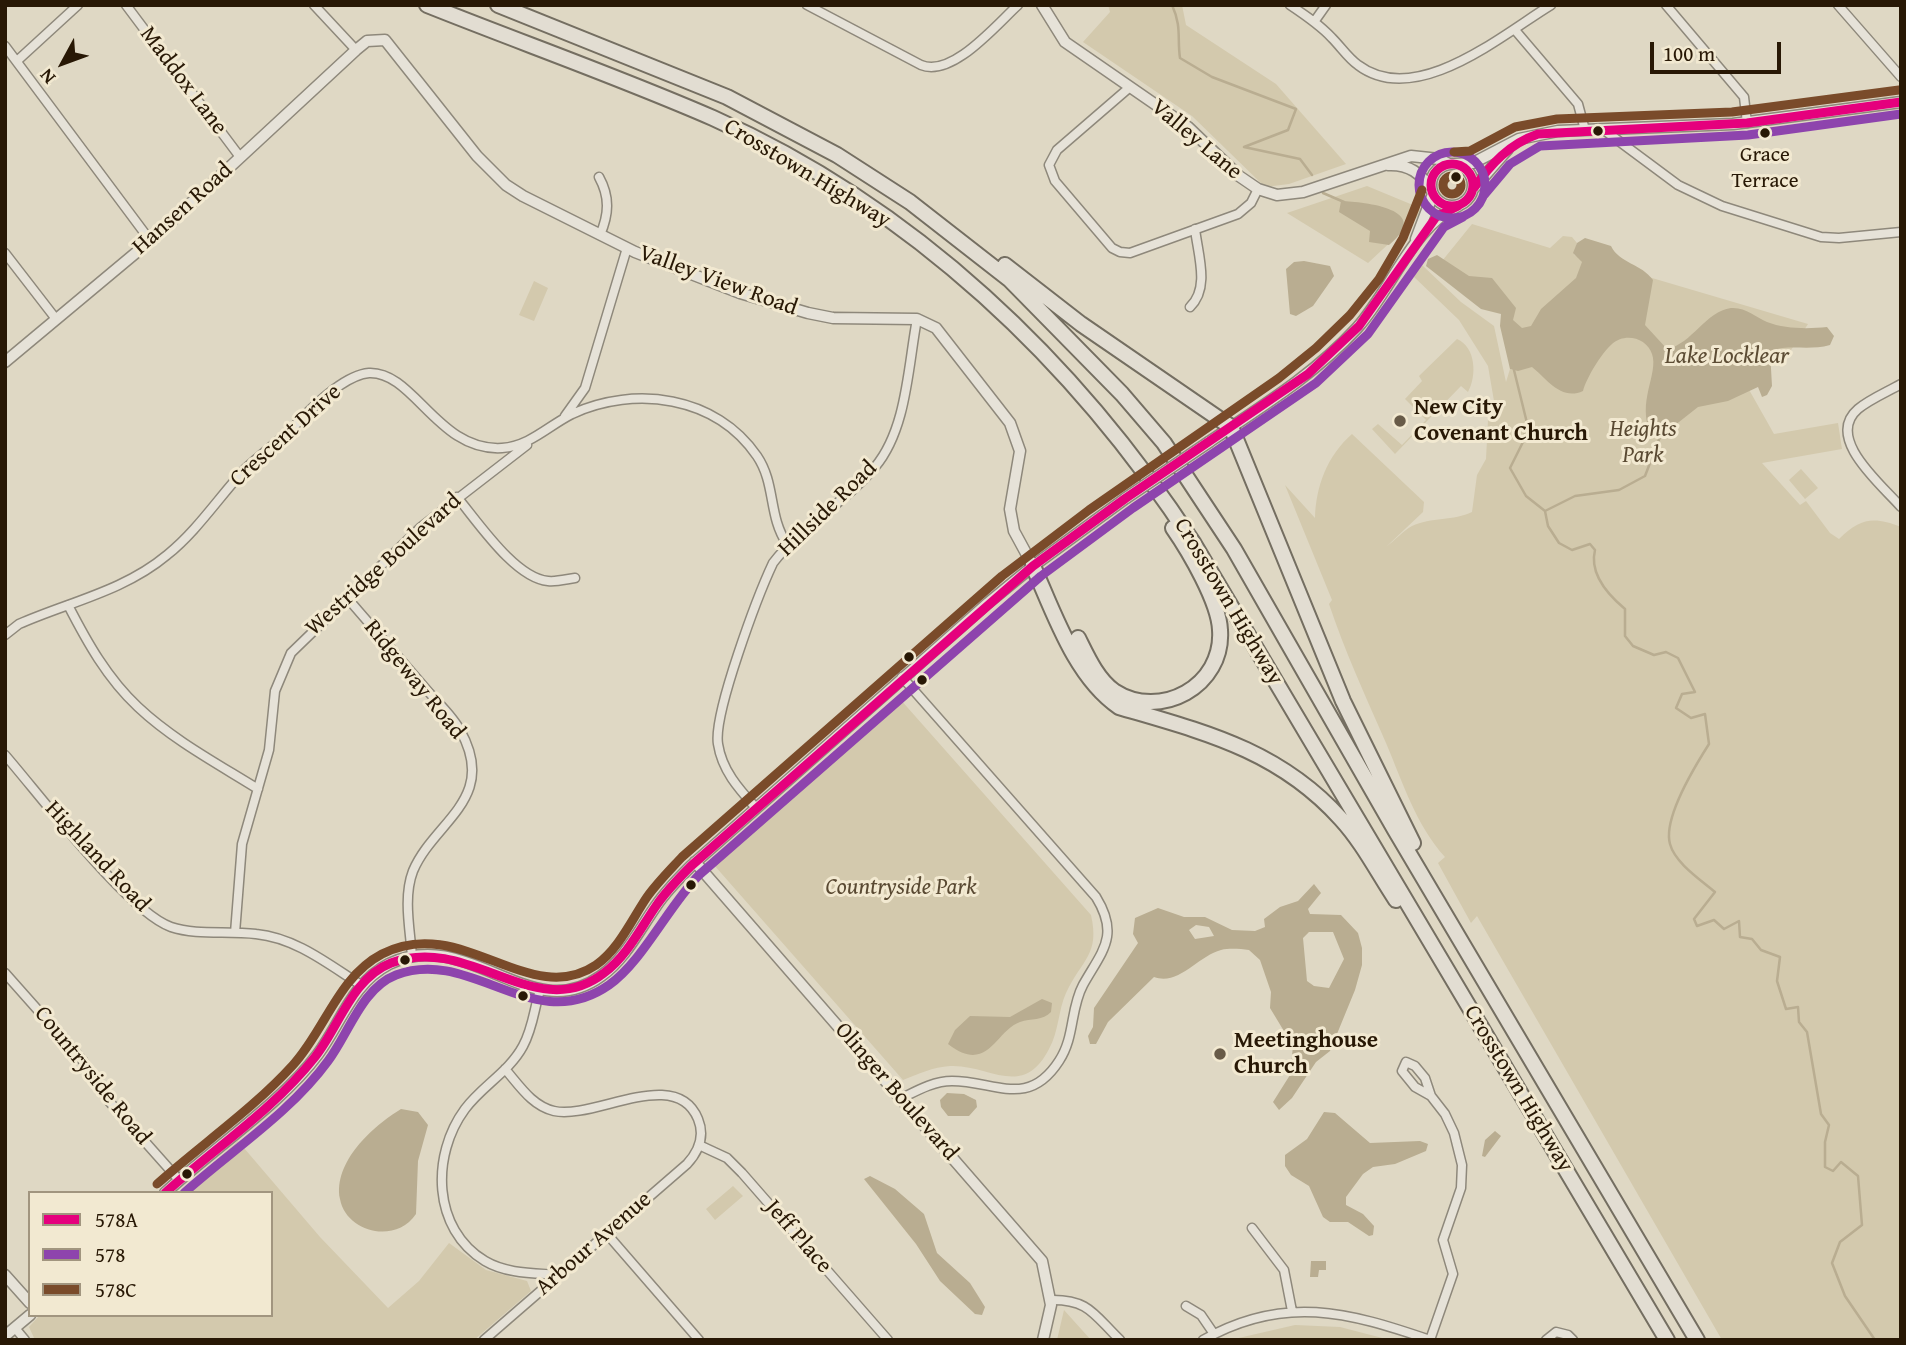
<!DOCTYPE html>
<style>
body{margin:0}
#map{position:relative;width:1906px;height:1345px;overflow:hidden;background:#dfd8c4;font-family:"Gentium Book Plus",serif}
canvas{display:block}
.frame{position:absolute;inset:0;border:7px solid #281805;pointer-events:none}
.legend{position:absolute;left:28px;top:1191px;width:245px;height:126px;box-sizing:border-box;background:#f2e9d1;border:2px solid #a1957f;margin:0;padding:9px 12px;list-style:none;font-size:21px;color:#281805}
.legend li{display:flex;align-items:center;gap:14px;height:35px}
.legend b{width:35px;border:2px solid #a1957f}
.north{position:absolute;left:28px;top:28px;width:70px;height:70px;-webkit-text-stroke:5px #f2e9d1;paint-order:stroke;rotate:229deg;font-size:19px;font-weight:700;line-height:28px;text-align:center;color:#281805}
.north::after{content:'';display:block;margin:auto;width:24px;height:32px;background:#281805;clip-path:polygon(50% 0,100% 100%,50% 72%,0 100%)}
.scale{position:absolute;left:1650px;top:42px;width:131px;height:32px;box-sizing:border-box;border:4px solid #281805;border-top:0;padding-left:9px;font-size:21px;line-height:24px;white-space:nowrap;color:#281805;-webkit-text-stroke:5px #f2e9d1;paint-order:stroke}
</style>
<div id="map">
<canvas width="1906" height="1345"></canvas>
<div class="frame"></div>
<ul class="legend">
<li><b style="height:9px;background:#e5007d"></b>578A</li>
<li><b style="height:9px;background:#8e44ad"></b>578</li>
<li><b style="height:9px;background:#7a4b2a"></b>578C</li>
</ul>
<div class="north">N</div>
<div class="scale">100 m</div>
</div>
<script>
const g = document.querySelector('canvas').getContext('2d');
g.lineJoin = 'round';
function fillPath(path, color) {
  g.fillStyle = color;
  g.fill(path, 'evenodd');
}
function strokePath(path, color, width, dash) {
  g.strokeStyle = color;
  g.lineWidth = width;
  g.lineCap = dash ? 'butt' : 'round';
  g.setLineDash(dash || []);
  g.stroke(path);
}
function write(font, color, halo, rows, align = 'center') {
  g.font = font + ' "Gentium Book Plus",serif';
  g.lineWidth = 6;
  g.setLineDash([]);
  g.textBaseline = 'middle';
  g.strokeStyle = halo;
  g.fillStyle = color;
  for (const [text, x, y, turn = 0] of rows) {
    g.save();
    g.translate(x, y);
    g.rotate((+turn || 0) * Math.PI / 180);
    g.textAlign = isNaN(turn) ? turn : align;
    if (halo) g.strokeText(text, 0, 0);
    g.fillText(text, 0, 0);
    g.restore();
  }
}
const green = new Path2D(`
 M1108,5h74l4,20 90,59 70,80 -57,20 -24,3 -73,-71 -109,-74 27,-30z
 M1367,186l58,24 -57,53 -81,-50z
 M1472,224l78,24 13,-12 9,1 5,6 -3,12 234,69 -17,26 -61,6 44,78 64,-11 4,26 -80,14 38,42 6,-4 24,32 9,6c21,-21 35,-23 62,-12v813h-179l-245,-424 -6,7 -33,-60 7,-6c-29,-32 -42,-74 -59,-114 -20,-46 -41,-91 -57,-139l3,-4 -47,-115 30,33c1,-32 12,-62 37,-84l72,68 -1,10 -37,35c8,-6 17,-16 26,-21 19,-9 42,-5 60,-14l5,-37 9,-16 2,-39 6,-19 -6,-35 -29,-46 -46,-44 -1,-6 10,-5 39,37 33,24 12,56 4,-13 3,1 -5,-57 -70,-47z
 M534,281l14,7 -14,33 -15,-6z
 M1457,339c19,8 20,37 11,53l-7,-6 -66,68 -23,-25 6,-5 24,21 24,-25 -21,-21 17,-18 -3,-5z
 M1801,469l17,19 -13,11 -16,-19z
 M900,699l191,216c9,40 -9,44 -25,78 -8,18 -7,38 -17,56 -26,51 -60,15 -99,17 -17,1 -32,8 -47,14l-189,-215z
 M238,1141l82,96 68,71 31,-27 30,-38 37,27 41,11 4,10 -57,49h-439l-6,-13 11,-12h231v-122h-93z
 M733,1186l10,10 -28,24 -9,-11z
 M1064,1310l27,30h-34z
 M1295,1325l45,2 50,13h-160z`);
const water = new Path2D(`
 M1341,201c24,1 93,8 48,44l-20,-3 1,-11 -31,-19z
 M1585,238l26,8c8,17 31,18 42,34l-8,45 22,24c25,-5 39,-38 64,-41 15,-1 24,9 36,14 18,7 41,7 60,5l7,9 -4,9c-21,6 -41,-1 -60,6l2,35 -5,9 -5,2 -4,-10 -30,14 -30,6 -38,30 -9,-3c-15,-32 8,-60 1,-80 -5,-16 -27,-22 -40,-10 -11,10 -25,33 -29,47 -22,10 -36,-12 -51,-24l-14,4 -8,-2 -10,-43 1,-12 -20,-5 -55,-43 2,-7 9,-4 32,21 23,2 24,30 -3,12 9,8 9,-2 10,-17 35,-31 6,-16 -9,-9 4,-10z
 M1304,261l26,5 4,10 -21,30 -17,10 -6,-2 -4,-45 8,-7z
 M1314,884l7,9 -13,16 2,5 31,1 17,18 4,15v17l-7,25 -25,61 -14,11 -24,36 -13,12 -6,-8 17,-27 3,-29 -23,-38 1,-16 -11,-32 -11,-10c-9,-1 -19,-2 -28,0 -23,6 -42,36 -67,27l-46,45 -12,22h-6l-2,-8 5,-9 1,-19 44,-65 -5,-9 2,-16 23,-10 26,9h21l27,13 23,1 10,-4 -1,-8 16,-12 18,-6zM1196,925l13,2 5,9 -19,3 -6,-9zM1309,932h24l11,27 -15,29 -15,-2 -7,-5 -4,-43z
 M1042,999l10,4 -1,9c-8,9 -20,6 -31,10 -25,9 -32,53 -72,22l7,-14 15,-14 40,1z
 M947,1093l17,1 12,6 1,7 -8,9h-21l-7,-9 -1,-7z
 M401,1109l17,3 10,13 -10,36 -2,53c-21,31 -70,18 -76,-15 -7,-37 33,-73 61,-90z
 M1324,1112l11,1 35,30 50,-2 8,3 -2,7 -31,13 -22,3 -10,7 -17,23v8l17,9 11,12 -1,9 -4,1 -21,-14h-18l-7,-5 -14,-31 -18,-11 -6,-9v-11l22,-16z
 M1495,1131l6,5 -16,21 -3,-1 3,-16z
 M870,1176l25,13 29,25 13,39 33,30 15,24 -3,8 -7,-1 -35,-33 -24,-37 -52,-65z
 M1311,1261h15v9h-7l-1,7h-8z`);
const stream = new Path2D(`
 M1172,5c10,22 5,33 8,53l32,19 84,32 -8,21 -44,17 56,12 12,16
 M1323,193l21,9
 M1513,366l14,57 -4,19 -13,26 16,28 19,15 3,15 11,17 13,7 18,-6 5,6c-6,24 12,44 30,59v27l8,10 21,9 12,-3 12,6 17,34 -13,2 -6,14 15,10 14,-4 4,30c-14,22 -46,75 -39,100 5,19 31,36 45,48l-21,27 3,7 17,-6 10,9 15,-8 1,16 12,2 9,11 19,7 -3,24 9,28 12,-2 1,15 8,10 14,82 8,11 -4,17v25l8,4 8,-9 17,14 4,49 -22,17 -8,21 13,33 30,44
 M1545,511l30,-15 44,-6 26,-14 15,-39`);
const minor = new Path2D(`
 M126,5l114,152
 M314,5l42,45
 M807,5l114,60c31,13 75,-40 97,-60
 M1290,5c15,10 30,20 42,33 9,9 16,20 26,27 58,44 145,-31 193,-60
 M1666,5l78,92 3,26
 M1838,5l63,72
 M1314,22l12,-17
 M1515,30l63,74 7,26
 M5,46l144,193
 M18,60l60,-55
 M1130,87l-73,63 -8,15 6,16 57,67 8,4 10,1 108,-39 13,-11 7,-14
 M1604,130l74,55 44,21 99,31 18,1 62,-6
 M599,177c11,20 10,37 1,58
 M5,253l51,66
 M1190,307c20,-19 8,-52 5,-78
 M1901,384c-14,8 -31,15 -43,25 -34,29 24,76 43,98
 M565,416l20,-28 42,-140
 M457,497c21,25 58,81 91,84 9,1 19,-2 27,-3
 M349,600c26,30 51,59 77,89 11,13 26,26 34,41 39,69 -26,91 -47,141 -10,26 -3,58 -1,85
 M68,605c19,37 39,73 70,102 35,33 80,57 120,82
 M5,635l14,-11c50,-22 105,-33 148,-69 30,-24 52,-58 78,-86 19,-18 42,-33 59,-53 15,-15 42,-41 65,-43 45,-2 69,79 133,75 28,-2 46,-22 70,-34 63,-29 144,-18 185,42 19,28 11,60 30,88
 M902,677l194,220c24,39 6,54 -13,88 -13,24 -8,52 -24,76 -31,48 -64,20 -107,20 -18,0 -34,9 -50,17
 M5,755c34,39 123,157 166,172 27,9 57,3 85,7 40,4 72,30 105,51
 M756,808c-18,-20 -34,-38 -38,-64 -5,-30 40,-149 55,-181 29,-38 72,-60 102,-96 32,-38 33,-101 42,-148
 M235,933l7,-89 27,-94 6,-59 16,-38 130,-126 106,-82
 M5,973l78,88 24,38 72,81
 M540,990c-6,19 -7,38 -17,56 -14,26 -41,40 -58,63 -34,46 -33,120 20,152 22,13 49,12 74,14
 M699,1145l28,13 15,15 146,167
 M1252,1228l32,42 8,41
 M607,1234l92,106
 M1050,1300c39,-1 44,15 70,40
 M1186,1306l15,9 13,19
 M15,1328l10,12
 M484,1340l203,-176c12,-13 18,-28 11,-45 -22,-54 -104,1 -144,-8 -22,-5 -35,-26 -49,-42
 M1203,1340c81,-46 145,-28 227,0
 M1430,1340l23,-66 -10,-34 18,-52 1,-23 -8,-32 -9,-19 -14,-18 -6,-18 -10,-12 -9,-4 -4,9 13,16 16,9
 M1546,1340l10,-8 12,3 5,5`);
const tertiary = new Path2D(`
 M1042,5l23,37 123,85 51,49 19,13 19,6 26,-3 108,-36 28,3 10,5
 M1431 185a21 21 0 1 1 42 0a21 21 0 1 1-42 0Z
 M1455,164l18,-1 46,-24 39,-8 175,-7 168,-22
 M1388,165c21,-1 33,8 44,26
 M1474,188l34,-39
 M1416,239l17,-45
 M5,362l145,-121 206,-191 11,-9 18,-1 92,116 29,29 17,11 112,56 105,41 68,20 25,5 84,1 19,9 74,95 10,28 -10,58 4,22 19,35
 M1209,442c52,-35 106,-68 148,-114 33,-36 57,-104 101,-122
 M695,862l347,399 9,44 -8,35
 M165,1193c46,-43 117,-90 153,-139 23,-31 34,-71 71,-90 80,-39 141,64 212,12 24,-17 38,-46 55,-70 10,-15 22,-27 35,-40l297,-263 45,-37 93,-68
 M5,1275l25,28
 M5,1336l25,-21`);
const motorway = new Path2D(`
 M427,5c95,38 192,72 286,113 200,89 363,244 481,426l473,796
 M498,5l229,92 110,58 73,47 100,78 112,114 42,49 70,106 161,281 302,510
 M1005,265l76,59 150,103 112,274 70,142
 M1033,566c21,47 42,111 86,141 85,25 160,43 222,112 22,24 37,54 55,81
 M1078,638c9,18 19,41 36,53 46,30 110,-5 106,-61 -1,-28 -31,-79 -47,-102`);
const tertiaryBridge = new Path2D(`
 M1126,498l83,-56`);
const bus1 = new Path2D(`
 M1431 185a21 21 0 1 1 42 0a21 21 0 1 1-42 0Z
 M1474,188c17,-24 35,-44 64,-54l209,-11 154,-21
 M165,1193c50,-45 108,-83 150,-136 24,-30 37,-79 76,-94 79,-30 145,63 213,10 23,-17 36,-44 52,-67 10,-15 22,-27 35,-40l342,-300 93,-68 182,-124 51,-48 77,-109 22,-11`);
const bus2 = new Path2D(`
 M1419 185a33 33 0 1 1 66 0a33 33 0 1 1-66 0Z
 M1484,195l26,-31 30,-18 208,-11 153,-21
 M184,1193c48,-43 106,-80 144,-132 21,-28 34,-73 68,-86 76,-29 137,63 213,10 33,-23 59,-78 90,-110l342,-299 92,-68 183,-125 52,-49 76,-107 19,-10`);
const bus3 = new Path2D(`
 M1454,152l16,-1 45,-24 42,-8 175,-7 167,-22
 M1443 185a9 9 0 1 1 18 0a9 9 0 1 1-18 0Z
 M157,1184c45,-40 96,-75 136,-119 32,-35 45,-88 89,-111 79,-41 148,56 214,11 23,-16 36,-46 51,-68 10,-14 23,-27 35,-40l320,-281 87,-66 190,-132 37,-30 34,-33 29,-36 24,-41 19,-48`);
const markers = [
 [1598,131,6,"#281805"],
 [1765,133,6,"#281805"],
 [1456,177,6,"#281805"],
 [1400,421,7,"#685b48"],
 [909,657,6,"#281805"],
 [922,680,6,"#281805"],
 [691,885,6,"#281805"],
 [405,960,6,"#281805"],
 [523,996,6,"#281805"],
 [1220,1054,7,"#685b48"],
 [187,1174,6,"#281805"]
];
const busNames = [
 ["Grace",1765,156],
 ["Terrace",1765,182]
];
const streetNames = [
 ["Maddox Lane",183,81,53],
 ["Valley Lane",1196,140,40],
 ["Crosstown Highway",807,174,31],
 ["Hansen Road",183,209,-42],
 ["Valley View Road",718,281,20],
 ["Crescent Drive",286,436,-42],
 ["Hillside Road",828,509,-44],
 ["Westridge Boulevard",384,565,-42],
 ["Crosstown Highway",1228,602,59],
 ["Ridgeway Road",414,680,51],
 ["Highland Road",97,857,47],
 ["Countryside Road",92,1076,51],
 ["Crosstown Highway",1518,1089,59],
 ["Olinger Boulevard",896,1092,49],
 ["Jeff Place",798,1237,49],
 ["Arbour Avenue",594,1244,-41]
];
const poiNames = [
 ["New City",1414,408],
 ["Covenant Church",1414,434],
 ["Meetinghouse",1234,1041],
 ["Church",1234,1067]
];
const parkNames = [
 ["Heights",1643,430],
 ["Park",1643,456],
 ["Countryside Park",901,888]
];
const waterNames = [
 ["Lake Locklear",1727,357]
];
fillPath(green, '#d3c9ad');
fillPath(water, '#b9ad91');
strokePath(stream, '#b9ad91', 2.5);
strokePath(minor, '#8e887b', 11);
strokePath(tertiary, '#8e887b', 13);
strokePath(motorway, '#746e61', 18);
strokePath(minor, '#e6e2d8', 8);
strokePath(tertiary, '#e6e2d8', 10);
strokePath(motorway, '#e2ddd2', 14);
strokePath(tertiaryBridge, '#8e887b', 13, []);
strokePath(tertiaryBridge, '#e6e2d8', 10);
strokePath(bus1, '#e5007d', 9);
strokePath(bus2, '#8e44ad', 9);
strokePath(bus3, '#7a4b2a', 9);
for (const [x, y, r, color] of markers) {
  const dot = new Path2D();
  dot.arc(x, y, r, 0, 2 * Math.PI);
  g.fillStyle = color;
  g.fill(dot);
  strokePath(dot, '#f2e9d1', 2.5);
}
write('21px', '#281805', '#f2e9d1', busNames);
write('23px', '#281805', '#f2e9d1', streetNames);
write('bold 23px', '#281805', '#f2e9d1', poiNames, 'left');
write('italic 23px', '#594932', '#f2e9d1', parkNames);
write('italic 24px', '#5c4c34', '#f2e9d1', waterNames);
</script>
